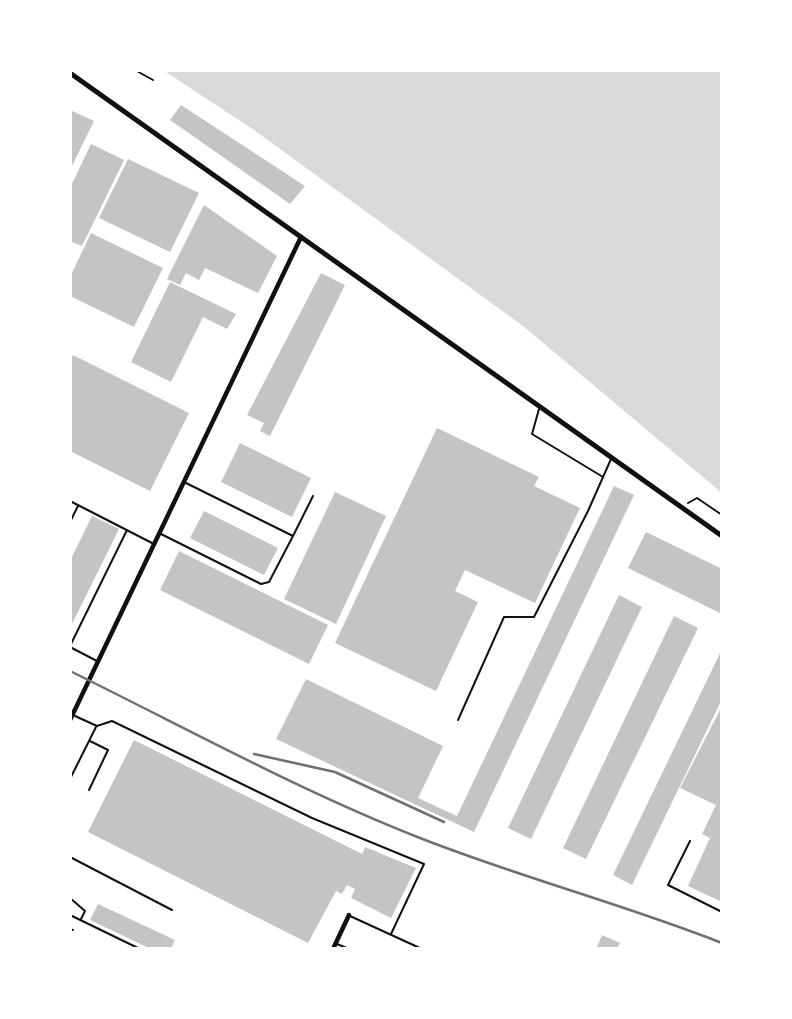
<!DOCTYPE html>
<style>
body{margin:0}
#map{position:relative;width:792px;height:1019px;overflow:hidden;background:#fff;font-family:Rubik,sans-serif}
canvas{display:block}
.frame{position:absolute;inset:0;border:72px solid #fff;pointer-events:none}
</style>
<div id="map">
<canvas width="792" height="1019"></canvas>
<div class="frame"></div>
</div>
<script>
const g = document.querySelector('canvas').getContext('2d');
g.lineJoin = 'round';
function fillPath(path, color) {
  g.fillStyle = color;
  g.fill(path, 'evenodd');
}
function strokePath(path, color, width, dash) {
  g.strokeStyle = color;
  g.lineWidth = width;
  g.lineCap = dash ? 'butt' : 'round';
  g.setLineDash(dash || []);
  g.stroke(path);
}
const water = new Path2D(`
 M163,70h559v423l-199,-167 -269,-196z`);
const building = new Path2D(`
 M181,105l124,81 -15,18 -120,-84z
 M72,111l22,10 -24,49v-56z
 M91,144l33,16 -42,86 -12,-5v-53z
 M128,159l71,34 -29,59 -71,-34z
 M204,205l73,51 -19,37 -53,-25 -6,12 -13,-7 -6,12 -13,-6z
 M91,233l72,35 -29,59 -64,-31v-19z
 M321,273l24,12 -75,151 -10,-5 4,-8 -17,-8z
 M170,282l66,32 -9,15 -24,-12 -32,65 -40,-20z
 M73,355l116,58 -39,78 -80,-40v-90z
 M437,428l102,49 -5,9 46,22 -45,95 -70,-33 -10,21 23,11 -42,89 -101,-48z
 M240,443l71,35 -19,39 -71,-35z
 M614,486l20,9 -160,337 -198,-93 30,-60 137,67 -25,52 39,18z
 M335,492l51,24 -50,108 -52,-25z
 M204,511l74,37 -14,27 -74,-37z
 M92,516l27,13 -49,99v-67z
 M646,532l76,37v45l-94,-46z
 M179,551l149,74 -19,39 -149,-74z
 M619,595l23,12 -111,232 -23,-11z
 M674,616l24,12 -112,231 -23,-11z
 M722,649v50l-90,186 -19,-10z
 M722,706v196l-34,-16 22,-48 -8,-4 14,-29 -36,-17z
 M134,740l228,114 3,-7 51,21 -25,50 -40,-20 4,-9 -8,-4 -5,9 -6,-3 -28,52 -220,-111z
 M98,904l77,36 -4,9h-20l-61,-29z
 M602,935l18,8 -3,6h-21z`);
const path = new Path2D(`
 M135,70l18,10
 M688,503l9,-5 25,17`);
const service = new Path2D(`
 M539,409l-7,25 71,43
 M186,483l107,53 20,-40
 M70,501l84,43
 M70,522l8,-16
 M161,534l100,50 8,-2 24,-46
 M70,646l57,-116
 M70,647l27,14
 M75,716l22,10 15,-5 200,97 112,46 -33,70
 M458,720l46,-103h30l54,-106 23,-52
 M70,779l26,-52
 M89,790l19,-40 -18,-9
 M690,841l-22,44 54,27
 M70,857l102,53
 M70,898l15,13 -4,8
 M70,915l70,34
 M350,916l72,33
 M70,929l3,1
 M337,944l12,5`);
const minor = new Path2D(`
 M70,720l231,-483
 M333,949l16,-34`);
const tertiary = new Path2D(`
 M70,73l652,463`);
const rail = new Path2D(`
 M70,671c116,57 230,120 350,167 99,39 203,66 302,105
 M254,754l81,18 109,50`);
fillPath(water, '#d9d9d9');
fillPath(building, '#c4c4c4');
strokePath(path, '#111', 2);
strokePath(service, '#111', 2);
strokePath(minor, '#111', 4.5);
strokePath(tertiary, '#111', 5);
strokePath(rail, '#707070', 2.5);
</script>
